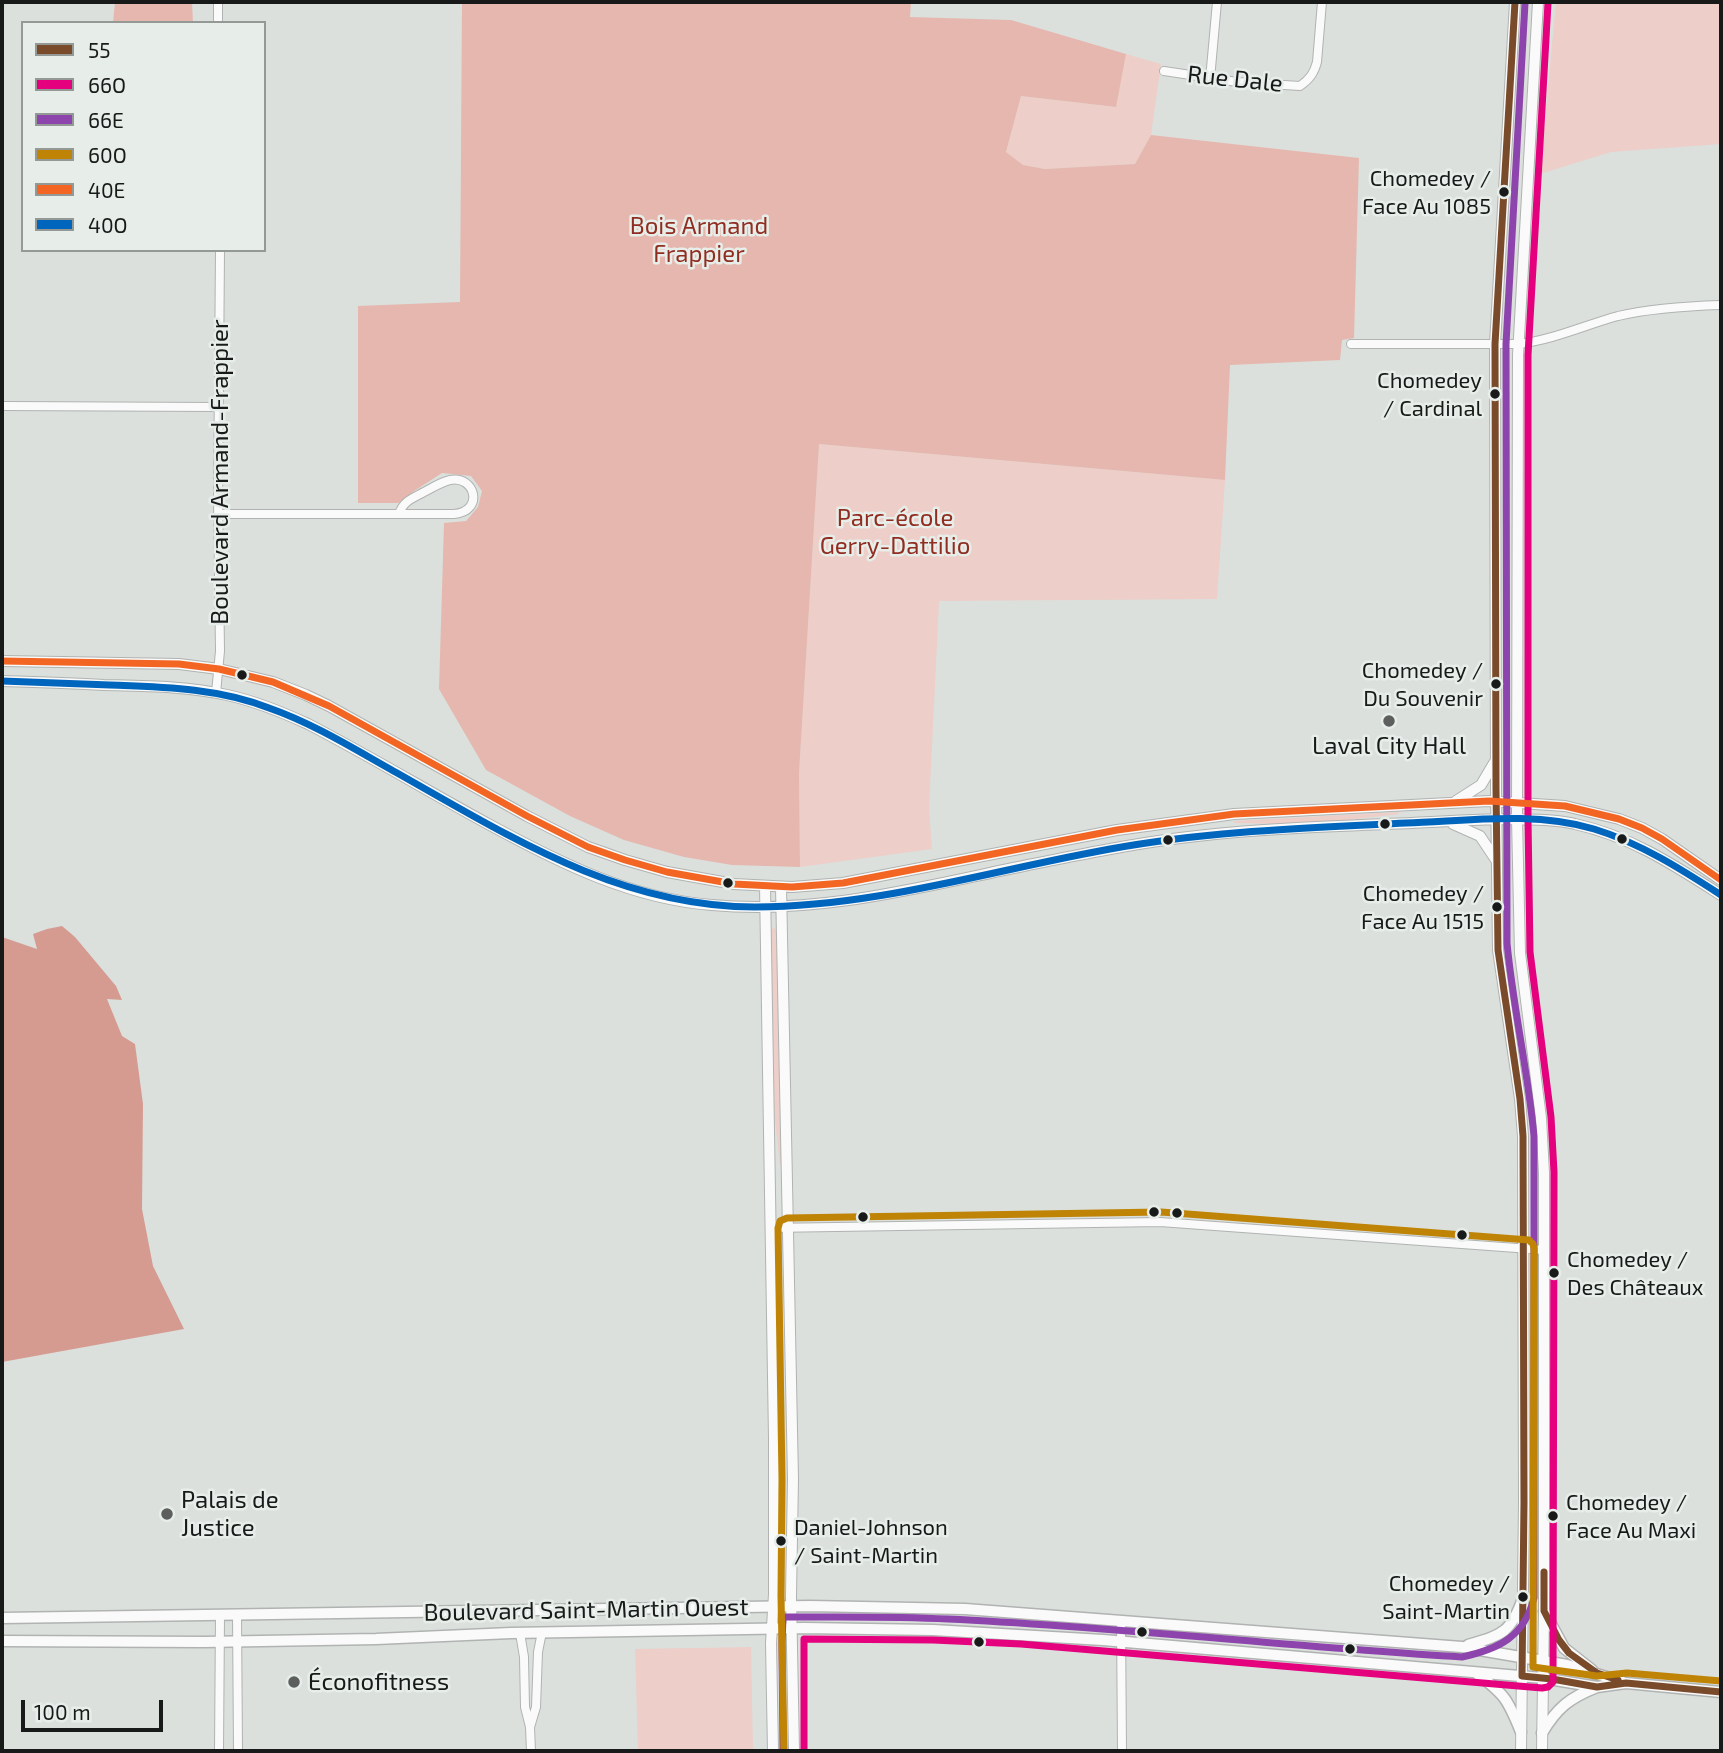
<!DOCTYPE html>
<meta charset="utf-8">
<style>
body{margin:0}
#map{position:relative;width:1723px;height:1753px;overflow:hidden;background:#dbe0dd;font-family:"Exo 2",sans-serif}
canvas{display:block}
.frame{position:absolute;inset:0;border:4px solid #181a19;pointer-events:none}
.legend{position:absolute;left:21px;top:21px;width:245px;height:231px;box-sizing:border-box;background:#e7eee9;border:2px solid #949996;margin:0;padding:9px 12px;list-style:none;font-size:21px;color:#181a19}
.legend li{display:flex;align-items:center;gap:14px;height:35px}
.legend b{width:35px;border:2px solid #949996}
.scale{position:absolute;left:21px;top:1700px;width:142px;height:32px;box-sizing:border-box;border:4px solid #181a19;border-top:0;padding-left:9px;font-size:21px;line-height:24px;white-space:nowrap;color:#181a19;-webkit-text-stroke:5px #e7eee9;paint-order:stroke}
</style>
<div id="map">
<canvas width="1723" height="1753"></canvas>
<div class="frame"></div>
<ul class="legend">
<li><b style="height:9px;background:#7a4b2a"></b>55</li>
<li><b style="height:9px;background:#e5007d"></b>66O</li>
<li><b style="height:9px;background:#8e44ad"></b>66E</li>
<li><b style="height:9px;background:#bf8306"></b>60O</li>
<li><b style="height:9px;background:#f26522"></b>40E</li>
<li><b style="height:9px;background:#0065bd"></b>40O</li>
</ul>
<div class="scale">100 m</div>
</div>
<script>
const g = document.querySelector('canvas').getContext('2d');
g.lineJoin = 'round';
function fillPath(path, color) {
  g.fillStyle = color;
  g.fill(path, 'evenodd');
}
function strokePath(path, color, width, dash) {
  g.strokeStyle = color;
  g.lineWidth = width;
  g.lineCap = dash ? 'butt' : 'round';
  g.setLineDash(dash || []);
  g.stroke(path);
}
function write(font, color, halo, rows, align = 'center') {
  g.font = font + ' "Exo 2",sans-serif';
  g.lineWidth = 5;
  g.setLineDash([]);
  g.textBaseline = 'middle';
  g.strokeStyle = halo;
  g.fillStyle = color;
  for (const [text, x, y, turn = 0] of rows) {
    g.save();
    g.translate(x, y);
    g.rotate((+turn || 0) * Math.PI / 180);
    g.textAlign = isNaN(turn) ? turn : align;
    if (halo) g.strokeText(text, 0, 0);
    g.fillText(text, 0, 0);
    g.restore();
  }
}
const green = new Path2D(`
 M1556,2h165v142l-110,8 -71,22z
 M1126,54l35,10 -10,71 -16,29 -90,5 -22,-4 -17,-13 15,-56 94,11z
 M819,444l406,36 -8,119 -278,2 -10,208 3,40 -132,18 -1,-94z
 M1399,812v2l-70,8 -48,2 -47,-1v-2z
 M777,928l4,237h-1l-6,-54 -4,-182z
 M751,1647l2,104h-115l-3,-102z`);
const forest = new Path2D(`
 M115,2h77l1,21h-80z
 M462,2h449l-1,15 101,3 115,34 -10,53 -95,-11 -15,56 17,13 22,4 90,-5 16,-29 208,23 -5,180 -12,2 -2,20 -110,5 -5,115 -406,-36 -20,329 1,94 -68,-2 -48,-8 -60,-17 -54,-24 -84,-46 -47,-81 5,-166 22,-2 12,-14 4,-16 -11,-15 -29,-3 -28,18 -15,12h-41v-197l102,-4z`);
const water = new Path2D(`
 M62,926l13,11 41,49 6,14 -15,-1 15,37 13,8 8,60 -1,105 11,57 31,63 -182,33v-425l35,12 -4,-15 14,-5z`);
const minor = new Path2D(`
 M218,2v21
 M1164,71l73,11 63,4c10,-7 14,-13 17,-24l5,-60
 M1210,79l7,-77
 M1351,344h167c35,-4 67,-19 100,-28 34,-8 69,-10 103,-11
 M2,406l217,1
 M219,514h235c31,-3 21,-39 -4,-34 -9,2 -18,8 -26,12 -11,6 -21,9 -25,22
 M216,693l4,-42 -2,-151 2,-250
 M770,1228l390,-6 384,28
 M237,1614l1,137
 M1121,1620l1,131
 M520,1633l4,24 1,50 5,20 1,24
 M530,1727l6,-20 2,-55 4,-20
 M219,1751l1,-136`);
const tertiary = new Path2D(`
 M1515,2l-20,342 1,444 2,162 22,149 3,37 1,367 -3,248
 M1538,2l-20,353 -1,464 3,134 21,165 3,55v438l-2,140
 M2,661l177,3 40,5 54,13 33,13 23,11 198,110 61,31 37,13 42,12 67,12 58,3 51,-4 274,-53 117,-16 255,-13 76,5 54,13 23,9 20,11 59,41
 M2,681c34,1 68,2 102,4 41,1 83,1 123,10 28,6 55,17 81,29 62,32 121,68 182,101 70,38 142,74 222,80 107,10 213,-19 316,-40 56,-11 112,-23 169,-29 71,-8 143,-10 215,-13 35,-2 69,-4 104,-4 20,1 40,0 59,5 55,12 99,41 146,71
 M1456,801l25,-16 13,-22
 M1453,824l27,12 16,24
 M765,886l9,552v156l-3,49 2,108
 M781,887l12,592 -2,117 3,155`);
const secondary = new Path2D(`
 M1544,1611l20,37 28,22
 M2,1618l808,-12 155,3 497,38 105,18 56,17
 M2,1641l202,1 172,-3 135,-6 293,-5 129,2 170,10 358,31 82,7 54,9 29,-4 95,9
 M1468,1645c34,-10 43,-12 55,-47
 M1476,1673c29,21 32,27 45,59
 M1542,1733c15,-25 27,-35 55,-46`);
const bus1 = new Path2D(`
 M1515,2l-20,342 1,444 2,162 22,149 3,37 1,367 -2,173 30,3 45,8 29,-4 95,9
 M1544,1572v39l15,29 10,13 28,20 21,7`);
const bus2 = new Path2D(`
 M804,1751v-112l129,1 88,4 521,44 6,-1 5,-5 1,-510 -3,-55 -21,-165 -2,-133v-464l20,-352`);
const bus3 = new Path2D(`
 M783,1751l-1,-108 1,-26c55,0 110,-1 165,2 172,8 343,28 514,38 37,-8 62,-20 72,-59v-462c-6,-65 -21,-129 -27,-193l-1,-599 19,-341`);
const bus4 = new Path2D(`
 M784,1751l-3,-155 1,-117 -4,-251 2,-7 7,-3 374,-6 368,28 4,4 1,5 -1,418 64,9 30,-3 94,8`);
const bus5 = new Path2D(`
 M2,661l177,3 40,5 54,13 56,24 198,110 61,31 37,13 42,12 67,12 58,3 51,-4 274,-53 117,-16 255,-13 76,5 54,13 23,9 20,11 59,41`);
const bus6 = new Path2D(`
 M2,681c36,1 72,3 108,4 54,2 108,3 159,23 43,15 82,39 121,61 116,65 227,138 365,138 120,0 238,-37 355,-58 98,-18 197,-21 296,-26 61,-2 127,-12 188,6 46,14 87,40 127,66`);
const markers = [
 [1504,192,6,"#181a19"],
 [1495,394,6,"#181a19"],
 [242,675,6,"#181a19"],
 [1496,684,6,"#181a19"],
 [1389,721,7,"#5c5f5e"],
 [1385,824,6,"#181a19"],
 [1622,839,6,"#181a19"],
 [1168,840,6,"#181a19"],
 [728,883,6,"#181a19"],
 [1497,907,6,"#181a19"],
 [1154,1212,6,"#181a19"],
 [1177,1213,6,"#181a19"],
 [863,1217,6,"#181a19"],
 [1462,1235,6,"#181a19"],
 [1554,1273,6,"#181a19"],
 [167,1514,7,"#5c5f5e"],
 [1553,1516,6,"#181a19"],
 [781,1541,6,"#181a19"],
 [1523,1597,6,"#181a19"],
 [1142,1632,6,"#181a19"],
 [979,1642,6,"#181a19"],
 [1350,1649,6,"#181a19"],
 [294,1682,7,"#5c5f5e"]
];
const busNames = [
 ["Chomedey /",1491,179],
 ["Face Au 1085",1491,207],
 ["Chomedey",1482,381],
 ["/ Cardinal",1482,409],
 ["Chomedey /",1483,671],
 ["Du Souvenir",1483,699],
 ["Chomedey /",1484,894],
 ["Face Au 1515",1484,922],
 ["Chomedey /",1567,1260,"left"],
 ["Des Châteaux",1567,1288,"left"],
 ["Chomedey /",1566,1503,"left"],
 ["Face Au Maxi",1566,1531,"left"],
 ["Daniel-Johnson",794,1528,"left"],
 ["/ Saint-Martin",794,1556,"left"],
 ["Chomedey /",1510,1584],
 ["Saint-Martin",1510,1612]
];
const streetNames = [
 ["Rue Dale",1235,79,6],
 ["Boulevard Armand-Frappier",220,472,-90],
 ["Boulevard Saint-Martin Ouest",586,1610,-1]
];
const parkNames = [
 ["Bois Armand",699,226],
 ["Frappier",699,254],
 ["Parc-école",895,518],
 ["Gerry-Dattilio",895,546]
];
const poiNames = [
 ["Laval City Hall",1389,746,"center"],
 ["Palais de",181,1500],
 ["Justice",181,1528],
 ["Éconofitness",308,1682]
];
fillPath(green, '#edcec8');
fillPath(forest, '#e5b7ae');
fillPath(water, '#d59b91');
strokePath(minor, '#b0b3b1', 10);
strokePath(tertiary, '#b0b3b1', 12);
strokePath(secondary, '#b0b3b1', 13);
strokePath(minor, '#fafafa', 8);
strokePath(tertiary, '#fafafa', 10);
strokePath(secondary, '#fafafa', 10);
strokePath(bus1, '#7a4b2a', 7);
strokePath(bus2, '#e5007d', 7);
strokePath(bus3, '#8e44ad', 7);
strokePath(bus4, '#bf8306', 7);
strokePath(bus5, '#f26522', 7);
strokePath(bus6, '#0065bd', 7);
for (const [x, y, r, color] of markers) {
  const dot = new Path2D();
  dot.arc(x, y, r, 0, 2 * Math.PI);
  g.fillStyle = color;
  g.fill(dot);
  strokePath(dot, '#e7eee9', 2.5);
}
write('22px', '#181a19', '#e7eee9', busNames, 'right');
write('24px', '#181a19', '#e7eee9', streetNames);
write('24px', '#912c20', '#e7eee9', parkNames);
write('24px', '#181a19', '#e7eee9', poiNames, 'left');
</script>
